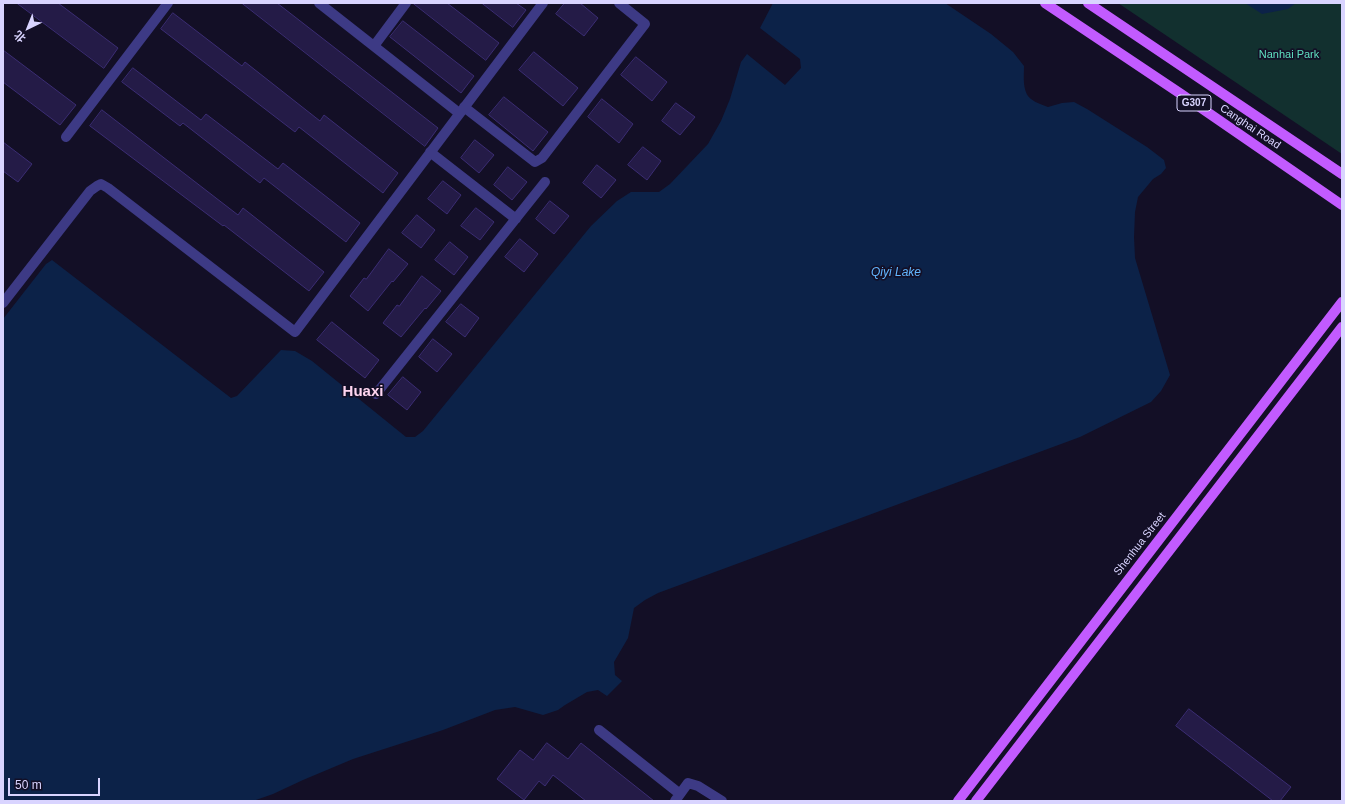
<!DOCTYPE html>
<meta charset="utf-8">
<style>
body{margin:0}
#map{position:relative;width:1345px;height:804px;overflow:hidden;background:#130f26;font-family:Arial,"Noto Sans SC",sans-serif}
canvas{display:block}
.frame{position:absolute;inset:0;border:4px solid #d9d4ff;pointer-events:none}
.north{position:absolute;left:8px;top:8px;width:40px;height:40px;-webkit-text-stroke:3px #130f26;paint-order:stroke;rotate:223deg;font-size:11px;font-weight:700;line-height:16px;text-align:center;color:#d9d4ff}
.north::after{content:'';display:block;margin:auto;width:14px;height:18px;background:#d9d4ff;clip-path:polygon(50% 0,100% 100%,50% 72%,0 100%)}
.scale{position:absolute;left:8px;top:778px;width:92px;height:18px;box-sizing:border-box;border:2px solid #d9d4ff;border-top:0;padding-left:5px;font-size:12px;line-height:14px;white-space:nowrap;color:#d9d4ff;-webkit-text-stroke:3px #130f26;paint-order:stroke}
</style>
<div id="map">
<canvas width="1345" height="804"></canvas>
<div class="frame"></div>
<div class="north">北</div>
<div class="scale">50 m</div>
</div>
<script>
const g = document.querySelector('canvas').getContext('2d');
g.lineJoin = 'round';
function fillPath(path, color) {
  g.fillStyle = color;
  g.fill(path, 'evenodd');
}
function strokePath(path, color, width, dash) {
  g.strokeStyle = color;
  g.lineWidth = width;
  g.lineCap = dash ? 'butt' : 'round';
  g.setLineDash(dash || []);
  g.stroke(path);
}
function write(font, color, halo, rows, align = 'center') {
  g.font = font + ' Arial,sans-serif';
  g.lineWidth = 3.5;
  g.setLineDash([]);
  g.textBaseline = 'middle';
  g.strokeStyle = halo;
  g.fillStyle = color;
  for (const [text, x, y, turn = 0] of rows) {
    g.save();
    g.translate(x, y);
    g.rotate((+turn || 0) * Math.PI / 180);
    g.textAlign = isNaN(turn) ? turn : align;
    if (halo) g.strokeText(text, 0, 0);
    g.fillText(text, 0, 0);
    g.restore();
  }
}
const green = new Path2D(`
 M1118,3h224v151z`);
const water = new Path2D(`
 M773,3h172l46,31 22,18 11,14c0,10 -2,26 7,33 5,4 12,6 17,8l14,-4 12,-1 13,7 60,38 17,13 2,8 -5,6 -8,5 -15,18 -3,15 -1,25 1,21 35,117 -9,16 -10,11 -71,35 -422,156 -13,7 -11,8 -6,30 -14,24 1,13 7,6 -15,15 -9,-6 -11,2 -22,13 -7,5 -15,5 -28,-8 -20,3 -52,20 -90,29 -50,21 -30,14 -20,7h-250v-482l43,-55 6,-4 179,138 6,-2 44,-46 14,1 17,10 94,76h9l8,-6 168,-205 26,-25 14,-9h28l11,-8 38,-40 13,-23 9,-22 11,-37 6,-8 38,31 16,-17 -1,-9 -40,-31z
 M1245,3h51l-8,6 -26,5z`);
const building = new Path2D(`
 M17,3h41l60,45 -14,20z
 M242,3h35l161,125 -13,18z
 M413,3h34l52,40 -13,17z
 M482,3h34l10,7 -13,17z
 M565,3h15l18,15 -14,18 -28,-22z
 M173,13l69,53 3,-4 75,59 4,-6 74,58 -15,20 -84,-66 -4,5 -134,-103z
 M403,21l71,55 -13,17 -71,-56z
 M3,50l73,55 -16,20 -57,-43z
 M534,52l44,36 -15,18 -44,-36z
 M636,57l31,25 -15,19 -31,-26z
 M133,68l68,52 5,-6 72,55 5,-6 77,60 -14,19 -82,-64 -4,5 -77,-60 -3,3 -58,-44z
 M504,97l44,35 -15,19 -44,-36z
 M602,99l31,25 -14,19 -31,-26z
 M676,103l19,14 -15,18 -18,-14z
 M102,110l136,105 5,-7 81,64 -15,19 -85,-66 -1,1 -133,-100z
 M475,140l19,15 -15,18 -18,-15z
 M3,142l29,22 -14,18 -15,-11z
 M643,147l18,14 -14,19 -19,-15z
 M597,165l19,15 -15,18 -18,-15z
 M508,167l19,15 -15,18 -18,-15z
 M443,181l18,14 -14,19 -19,-15z
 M550,201l19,15 -15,18 -18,-15z
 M476,208l18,14 -14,18 -19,-14z
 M417,215l18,15 -14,18 -19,-15z
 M520,239l18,15 -14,18 -19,-15z
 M450,242l18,15 -14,18 -19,-15z
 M389,249l19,15 -15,18 -1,-1 -24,30 -18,-15 14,-18 2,1z
 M422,276l19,15 -15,18 -1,-1 -24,29 -18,-14 14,-18 2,1z
 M461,304l18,14 -14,19 -19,-15z
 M332,322l47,38 -14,18 -48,-38z
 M433,339l19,15 -15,18 -18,-15z
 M403,377l18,15 -14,18 -19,-15z
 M1189,709l102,78 -11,14h-7l-97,-75z
 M547,743l21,16 13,-16 73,58h-68l-33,-26 -8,11 -6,-5 -15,19 -27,-21 23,-29 13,10z`);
const minor = new Path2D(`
 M319,3l140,110
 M374,46l32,-43
 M464,107l71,55 7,-4 103,-134 -26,-21
 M66,137l102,-134
 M430,152l86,67
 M3,303l87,-112 7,-5 4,-2 7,4 187,144 248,-329
 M376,394l169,-212
 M599,730l81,64
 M675,801l13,-18 10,3 24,15`);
const major = new Path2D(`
 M1045,3l136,91 161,111
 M1088,3l254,171
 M958,801l384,-499
 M976,801l366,-474`);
const shields = [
 [1194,103,34]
];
const shieldNames = [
 ["G307",1194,103]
];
const parkNames = [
 ["Nanhai Park",1289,55]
];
const streetNames = [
 ["Canghai Road",1250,127,34],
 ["Shenhua Street",1140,544,-52]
];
const waterNames = [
 ["Qiyi Lake",896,273]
];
const districtNames = [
 ["Huaxi",363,392]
];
fillPath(green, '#12302f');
fillPath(water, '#0c2248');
fillPath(building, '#241b47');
strokePath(building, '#3b2d73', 1);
strokePath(minor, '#3d3a85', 10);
strokePath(major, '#c25bff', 10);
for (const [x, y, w] of shields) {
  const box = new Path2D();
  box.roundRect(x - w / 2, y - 8, w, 16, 3);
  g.fillStyle = '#130f26';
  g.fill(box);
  strokePath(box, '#d9d4ff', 1);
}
write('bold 10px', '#d9d4ff', null, shieldNames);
write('11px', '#5fe0c0', '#130f26', parkNames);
write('11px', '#d9d4ff', '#130f26', streetNames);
write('italic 12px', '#62b6ff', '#130f26', waterNames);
write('bold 15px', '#ffd6f0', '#130f26', districtNames);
</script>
